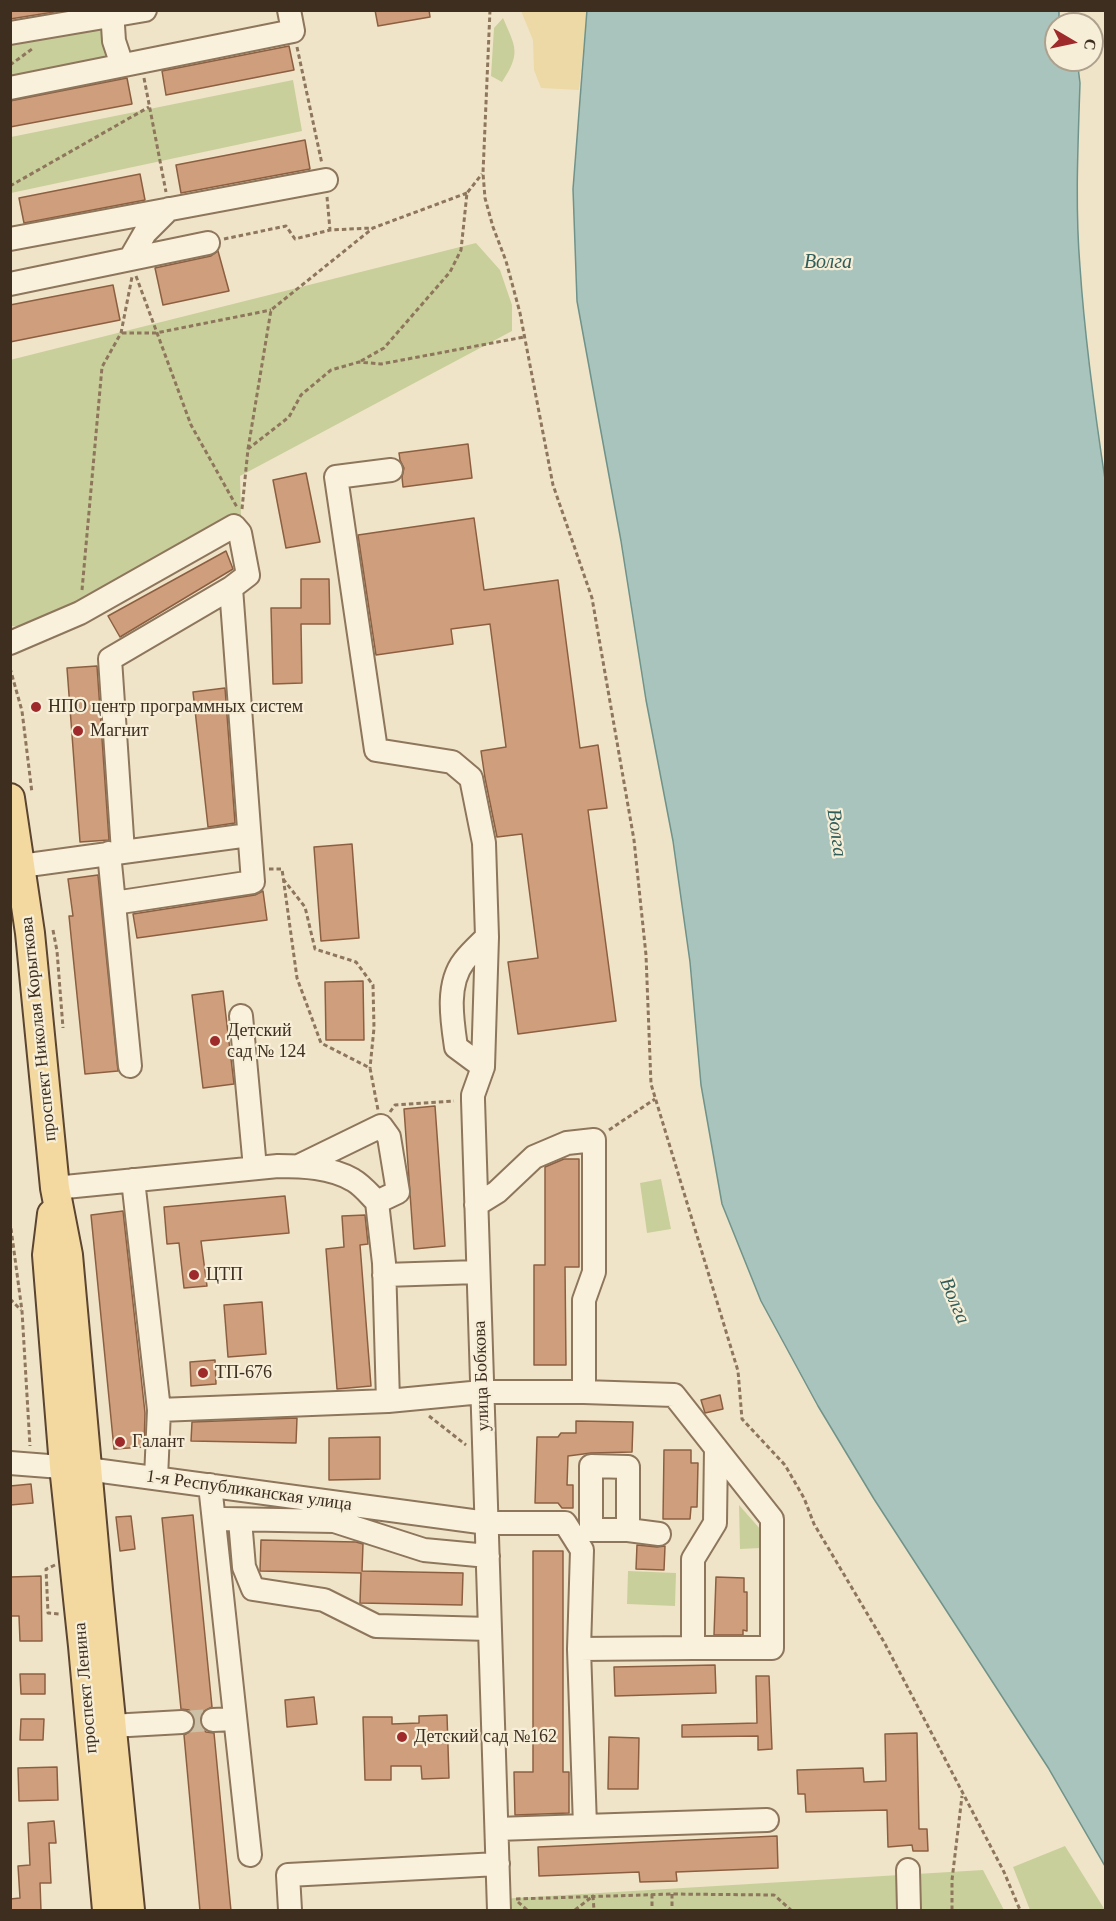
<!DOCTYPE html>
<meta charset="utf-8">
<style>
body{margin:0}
#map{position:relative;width:1116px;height:1921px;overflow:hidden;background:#f0e4c8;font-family:Georgia,serif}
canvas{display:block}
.frame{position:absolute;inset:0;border:12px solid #3d2e20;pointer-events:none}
.north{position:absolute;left:1044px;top:12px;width:60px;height:60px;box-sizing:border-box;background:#f7eed8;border:2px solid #ada18e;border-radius:50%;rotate:99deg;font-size:16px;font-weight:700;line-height:24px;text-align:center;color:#3d2e20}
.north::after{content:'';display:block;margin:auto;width:21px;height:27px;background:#9e2a2b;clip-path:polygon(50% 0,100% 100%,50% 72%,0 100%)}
</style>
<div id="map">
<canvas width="1116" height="1921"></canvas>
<div class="frame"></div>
<div class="north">С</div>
</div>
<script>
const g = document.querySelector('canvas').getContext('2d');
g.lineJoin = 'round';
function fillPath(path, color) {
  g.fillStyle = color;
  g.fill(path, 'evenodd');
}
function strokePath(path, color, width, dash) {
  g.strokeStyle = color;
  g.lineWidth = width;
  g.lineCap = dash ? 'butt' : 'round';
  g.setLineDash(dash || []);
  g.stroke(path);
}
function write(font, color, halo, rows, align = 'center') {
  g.font = font + ' Georgia,serif';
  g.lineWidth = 4.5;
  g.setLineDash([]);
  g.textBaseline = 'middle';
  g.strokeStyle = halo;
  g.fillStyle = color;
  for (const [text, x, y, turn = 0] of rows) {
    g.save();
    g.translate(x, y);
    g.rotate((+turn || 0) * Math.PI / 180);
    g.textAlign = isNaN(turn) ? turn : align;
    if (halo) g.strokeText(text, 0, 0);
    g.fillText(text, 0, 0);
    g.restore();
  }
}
const green = new Path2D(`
 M503,18c13,30 18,35 -1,64l-11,-6 3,-48z
 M107,21l7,41 -103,23v-47z
 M293,80l9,51 -291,62v-56z
 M476,243l24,27 12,35v26l-272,145 1,39 -158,85 -59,27 -13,-1 -1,-266z
 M661,1179l10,50 -24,4 -7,-50z
 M739,1505l22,25v18l-21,1z
 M628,1571l48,2 -1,33 -48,-2z
 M1065,1846l40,64h-75l-17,-43z
 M983,1870l21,40h-505v-11z`);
const sand = new Path2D(`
 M521,11h66l-8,79 -38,-2 -7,-18 -1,-30z`);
const water = new Path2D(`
 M587,10l472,1v13h-3v36h18l4,7 2,16c-2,62 -5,123 0,184 5,74 15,147 26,219l-1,1380 -56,-97 -175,-270 -56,-93 -57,-105 -39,-97 -21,-119 -11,-123 -17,-121 -27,-141 -25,-159 -44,-240 -4,-112z`);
const building = new Path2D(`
 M10,10h44v2l-44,7z
 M375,10h54l1,7 -52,9z
 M289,46l5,24 -128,25 -4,-24z
 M127,78l5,26 -122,23v-26z
 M305,140l5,29 -129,24 -5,-28z
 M140,174l5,26 -121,23 -5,-25z
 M218,251l11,40 -66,14 -8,-37 56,-12z
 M113,285l7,35 -110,22v-37z
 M468,444l4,34 -69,9 -1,-10 2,-9 -4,-8 -1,-7z
 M306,473l14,69 -34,6 -13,-68z
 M474,518l10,72 74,-10 22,168 18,-3 9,63 -19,2 28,211 -98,13 -10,-72 30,-4 -16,-124 -25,3 -12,-59 -4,-27 25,-4 -16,-123 -39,5 2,15 -77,11 -18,-120z
 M226,551l7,18 -113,68 -12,-21z
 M301,579h28l1,45h-29l1,59 -29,1 -2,-76h30z
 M97,666l12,174 -29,2 -13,-174z
 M225,688l10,135 -27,4 -15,-135z
 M352,844l7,94 -38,3 -7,-94z
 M98,875l20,196 -33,3 -16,-158h4l-5,-37z
 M263,891l4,29 -130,18 -4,-24 122,-19z
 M363,981l1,59h-38l-1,-58z
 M223,991l11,93 -31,4 -11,-93z
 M435,1106l10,140 -31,3 -10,-140z
 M564,1159h15v108h-14l1,98h-32v-100h11v-98z
 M285,1196l4,37 -88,8 6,45 -23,2 -5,-45 -12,1 -3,-37z
 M123,1211l22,202 -1,34 -30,2 -23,-234z
 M365,1215l3,29 -8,1 11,141 -34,3 -11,-140 18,-2 -2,-31z
 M262,1302l4,52 -38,3 -4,-52z
 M215,1360l1,24 -25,2 -1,-24z
 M720,1395l3,14 -18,4 -4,-13z
 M297,1418l-1,25 -105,-2 1,-19z
 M576,1421l57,1 -1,30 -41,1 -23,3 -1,29h6v23h-11l-4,-5h-23l2,-66h21l3,-4h15z
 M380,1437v42l-51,1v-42z
 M664,1450h27v13h7l-1,44h-6l-1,12h-27z
 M31,1484l2,19 -23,2v-19z
 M193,1515l19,192 -11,6 -1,8 2,7 4,4 8,1 17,178h-31l-16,-176 10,-6 1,-8 -2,-7 -4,-4 -8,-1 -19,-191z
 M131,1516l4,33 -15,2 -4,-34z
 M261,1540l95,2 7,2 -1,27 101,2 -1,32 -102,-2 1,-30 -101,-2z
 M637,1545l20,2 8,-1 -1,24 -28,-1z
 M533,1551h30v221h6v41l-54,2 -1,-43h19z
 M41,1576l1,65h-22l-1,-25h-9v-39z
 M716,1577l28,1v14h3v39l-4,-1v5h-29z
 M715,1665l1,28 -101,3 -1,-29z
 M20,1674h25v20h-24z
 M756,1676h13l3,73 -14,1v-14l-76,1v-12l75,-2z
 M314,1697l3,27 -30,3 -2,-27z
 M447,1715l2,63 -27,1 -1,-13h-30v14h-26l-2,-63h29v7l27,-1v-7z
 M21,1719h23l-1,21h-23z
 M917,1733l2,96h8l1,22h-15l-1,-6 -24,2 -1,-37 -81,2 -1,-18h-7l-1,-24 66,-2 1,14 22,-1 -1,-47z
 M609,1737l30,1 -1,51h-30z
 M57,1767l1,33 -39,1 -1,-33z
 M54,1821l2,22h-7l2,40h-11l1,28h-31v-12l10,-1 -2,-32 12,-1 -2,-42z
 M777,1836l1,32 -102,4 1,9 -37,1 -1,-10 -100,4 -1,-29z`);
const minorTunnel = new Path2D(`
 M182,1722l31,-2`);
const path = new Path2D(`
 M490,10l-7,163 2,25 8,29 13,34 14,52 33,172 39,113 42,242 12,115 5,129 87,287 4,48 43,46 19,33 10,26 70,118 120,230 16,38
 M297,47l25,117
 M10,65l22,-16
 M144,78l22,114
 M10,186l139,-79
 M327,197l3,33 42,-2
 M224,239l62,-13 9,13 35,-9
 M136,276l55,149 47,84
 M122,333h34l115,-23
 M361,361l23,-13 66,-76 11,-22 6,-57 15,-19
 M248,449l23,-139 102,-82 94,-35
 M242,509l6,-60 41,-32 12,-22 30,-25 28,-8 22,2 143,-27
 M82,590l20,-223 19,-34 11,-56
 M10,668l12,43 10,82
 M269,869h13l15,109 24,65 49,25 8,42
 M283,879l22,28 10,42 41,13 17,23 1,43 -4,40
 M53,930l4,21 6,77
 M390,1112l5,-7 59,-4
 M609,1130l46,-31
 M10,1221l12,90 8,135
 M10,1299l11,11
 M429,1416l37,29
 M55,1565l-9,4 2,44 11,1
 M652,1894v16
 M672,1894v16
 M516,1899l156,-5 102,1 17,15
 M518,1902l9,8
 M575,1910l18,-14 1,14
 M952,1910v-30l10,-84`);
const minor = new Path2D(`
 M112,10l2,31 8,24
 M10,33l135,-23
 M10,88l283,-57 -4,-21
 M10,239l316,-59
 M130,259l15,-26 24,-24
 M10,284l198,-41
 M391,470l-55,7 40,273 76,12 19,16 13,65 3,94 -4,130 -10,28v5l26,810
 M10,643l70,-30 154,-87 6,7 8,42 -17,13 -121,71 13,193 -102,14
 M123,852l126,-17
 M109,853l21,213
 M114,903l139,-21 -22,-294
 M241,1016l14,152
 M483,1067l-27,-20c-4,-27 -10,-63 8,-86 7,-9 15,-16 23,-24
 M299,1166l82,-40 8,11 9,55 -21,10
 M133,1180l26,230
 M55,1188l223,-22c24,0 53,1 75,14 9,5 17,15 24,22l7,61 4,138 94,-9h102v-92l10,-28v-132l-27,3 -33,14 -37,35 -21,13
 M384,1275l94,-3
 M584,1392l90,3 98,124v129h-79
 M10,1463l77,6 400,54h78l17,27 -3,99 114,-1v-89l22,-36 1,-75
 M156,1478l3,-68 229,-9
 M210,1485l40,370
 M224,1519l110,2 90,29 64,6
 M240,1520l4,47 9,22 71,11 52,26 114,3
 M628,1530v-63l-37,-1v64h37l31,4
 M213,1720l22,-1
 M111,1726l71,-4
 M585,1826l182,-6
 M497,1829l88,-3 -6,-177
 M908,1870l1,40
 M290,1910l-2,-35 210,-11`);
const major = new Path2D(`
 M10,798l20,135 25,255 13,67 30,335 32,320
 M52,1214l-5,41 17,211 19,180 24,264`);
const markers = [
 [36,707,6,"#9e2a2b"],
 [78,731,6,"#9e2a2b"],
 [215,1041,6,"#9e2a2b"],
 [194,1275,6,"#9e2a2b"],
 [203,1373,6,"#9e2a2b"],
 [120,1442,6,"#9e2a2b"],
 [402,1737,6,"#9e2a2b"]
];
const poiNames = [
 ["НПО центр программных систем",48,707],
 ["Магнит",90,731],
 ["Детский",227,1031],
 ["сад № 124",227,1052],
 ["ЦТП",206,1275],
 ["ТП-676",215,1373],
 ["Галант",132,1442],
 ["Детский сад №162",414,1737]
];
const streetNames = [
 ["проспект Николая Корыткова",39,1029,-96],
 ["улица Бобкова",482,1376,-92],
 ["1-я Республиканская улица",249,1491,8],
 ["проспект Ленина",86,1688,-95]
];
const waterNames = [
 ["Волга",828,263],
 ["Волга",836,833,82],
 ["Волга",954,1301,67]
];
fillPath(green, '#c9cf9b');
fillPath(sand, '#ecd9a5');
fillPath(water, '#a9c4bc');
strokePath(water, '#6f938a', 1.5);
fillPath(building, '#cf9f7d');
strokePath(building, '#8d5f41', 1.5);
strokePath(minorTunnel, '#ccc0a6', 22, [22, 11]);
strokePath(minor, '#8d765c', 26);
strokePath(major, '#5b4430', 32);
strokePath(path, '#8d765c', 3, [4.5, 3]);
strokePath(minor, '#faf1dc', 22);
strokePath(major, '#f3d9a0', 28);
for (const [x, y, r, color] of markers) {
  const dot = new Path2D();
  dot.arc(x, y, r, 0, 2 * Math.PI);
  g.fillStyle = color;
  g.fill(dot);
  strokePath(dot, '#f7eed8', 2);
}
write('18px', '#3d2e20', '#f7eed8', poiNames, 'left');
write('18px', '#3d2e20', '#f7eed8', streetNames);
write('italic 20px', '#2f5d5a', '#f7eed8', waterNames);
</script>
